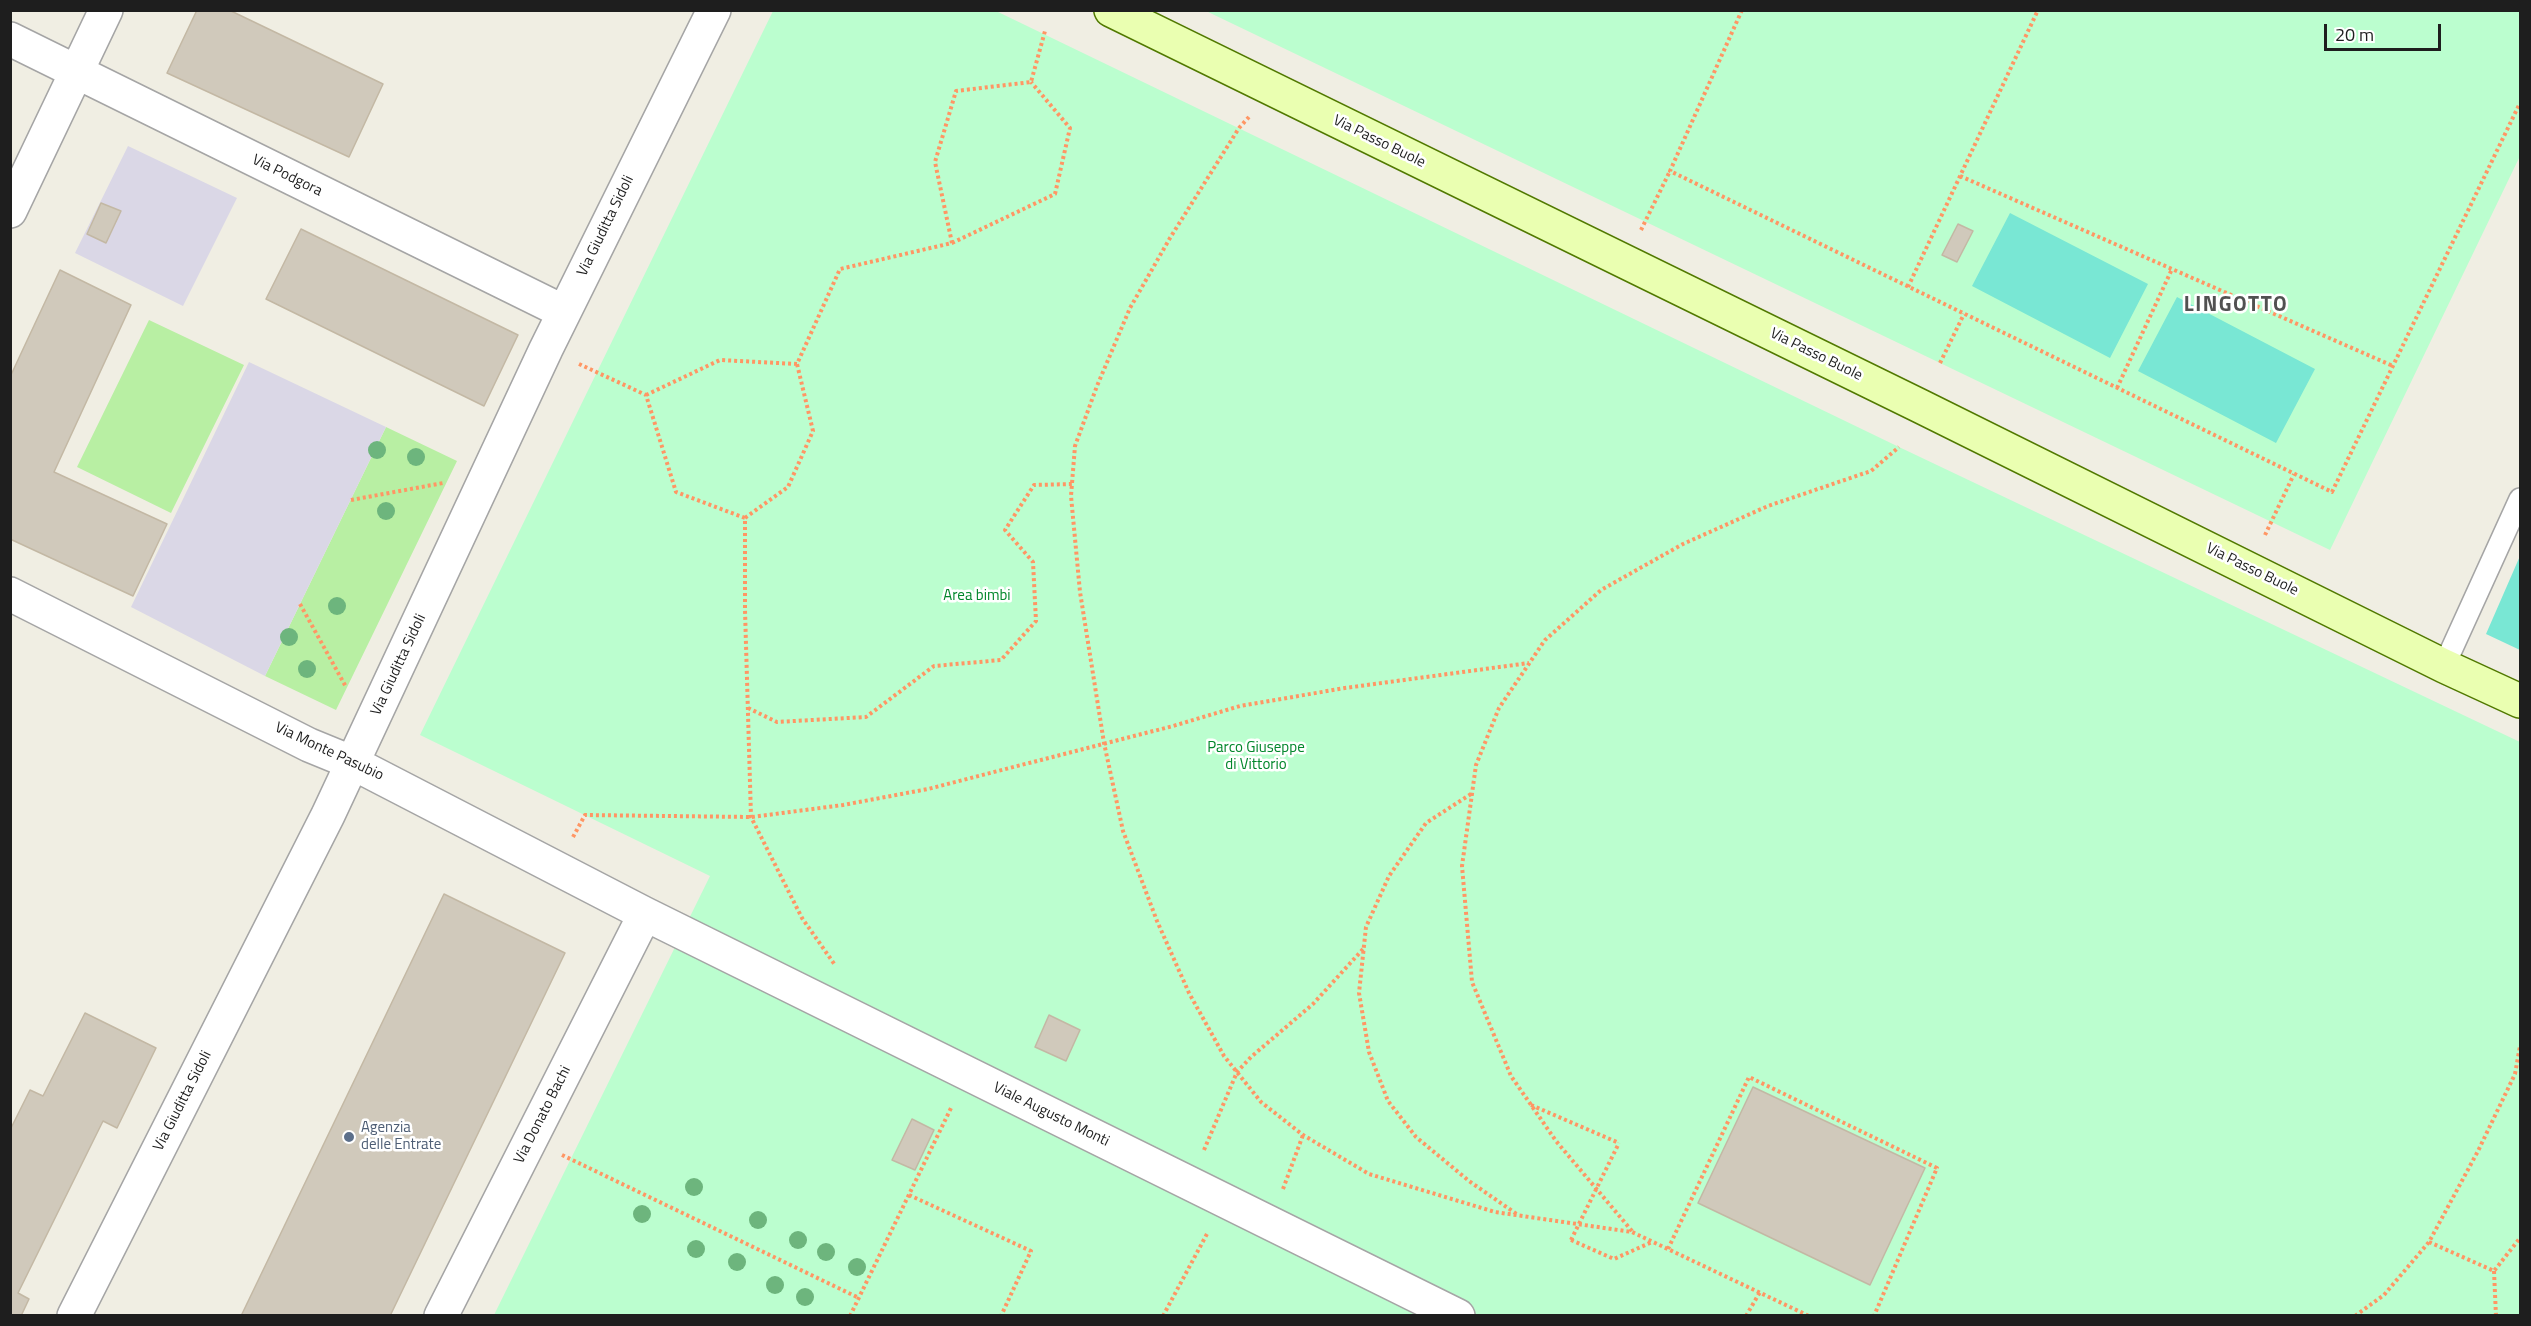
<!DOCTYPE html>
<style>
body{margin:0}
#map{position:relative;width:2531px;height:1326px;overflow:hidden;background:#f0eee3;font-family:"Titillium Web",sans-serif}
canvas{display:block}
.frame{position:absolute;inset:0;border:12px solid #1e1e1e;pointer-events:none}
.scale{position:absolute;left:2324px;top:24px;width:117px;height:27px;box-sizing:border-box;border:3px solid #1e1e1e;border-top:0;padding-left:8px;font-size:18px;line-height:21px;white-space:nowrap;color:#1e1e1e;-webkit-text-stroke:4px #fff;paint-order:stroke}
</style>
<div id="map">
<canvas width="2531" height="1326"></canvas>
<div class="frame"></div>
<div class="scale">20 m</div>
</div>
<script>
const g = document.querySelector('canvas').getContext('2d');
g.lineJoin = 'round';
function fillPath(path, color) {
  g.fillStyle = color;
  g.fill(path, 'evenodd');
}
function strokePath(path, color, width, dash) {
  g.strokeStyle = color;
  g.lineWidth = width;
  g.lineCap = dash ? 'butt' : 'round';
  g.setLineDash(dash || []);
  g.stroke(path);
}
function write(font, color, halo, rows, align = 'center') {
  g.font = font + ' "Titillium Web",sans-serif';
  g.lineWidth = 5;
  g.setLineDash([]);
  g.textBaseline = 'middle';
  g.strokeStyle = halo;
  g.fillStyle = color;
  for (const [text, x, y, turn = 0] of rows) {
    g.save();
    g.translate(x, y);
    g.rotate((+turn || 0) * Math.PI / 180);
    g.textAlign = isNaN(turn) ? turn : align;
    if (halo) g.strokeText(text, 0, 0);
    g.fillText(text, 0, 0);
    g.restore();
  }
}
const grass = new Path2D(`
 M149,320l95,45 -73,148 -94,-46z
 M386,427l71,34 -121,249 -71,-34z`);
const park = new Path2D(`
 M773,11h223l903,436 621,295v573h-2026l216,-439 -290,-141z
 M1206,11h1314v145l-190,394z`);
const pitch = new Path2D(`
 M2010,213l138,71 -38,74 -138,-72z
 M2177,297l138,72 -39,74 -138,-72z
 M2520,556v94l-34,-16z`);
const plaza = new Path2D(`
 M128,146l109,52 -54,108 -108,-53z
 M249,362l137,65 -121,249 -134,-69z`);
const building = new Path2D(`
 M197,10h32l154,74 -34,73 -182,-84z
 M101,203l20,8 -15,32 -19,-9z
 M1958,224l15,7 -16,31 -15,-7z
 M301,229l217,106 -34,71 -218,-107z
 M60,270l71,35 -77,167 113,52 -34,72 -123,-57v-162z
 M444,894l121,59 -175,363h-149z
 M85,1013l71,35 -39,80 -14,-7 -85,172 11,6 -8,17h-11v-186l20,-40 13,6z
 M1049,1015l31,15 -14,31 -31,-14z
 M1753,1087l172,81 -55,117 -172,-82z
 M912,1119l22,11 -19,40 -23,-10z`);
const path = new Path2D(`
 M1742,10l-72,161 662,321 188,-389
 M1249,117l-10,11 -69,110 -40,70 -33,78 -22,60 -4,50 9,96 24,151 19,88 34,90 32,72 35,63 37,46 42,33 66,39 126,38 137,20 177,84
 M1960,176l433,190
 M1641,230l29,-59
 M952,243l103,-49 15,-66 -39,-46
 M1908,287l130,-277
 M1940,363l24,-49
 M579,364l67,31 30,97 69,26v92l6,207 51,101 33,47
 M2117,388l55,-119
 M646,395l74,-35 77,4 43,-95 112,-26 -17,-81 21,-71 75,-9 14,-51
 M351,500l92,-17
 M745,518l43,-31 25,-56 -16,-67
 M2265,535l29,-61
 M300,604l46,83
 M748,708l29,14 89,-5 68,-51 67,-6 35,-39 -3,-59 -28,-32 29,-45 38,-1
 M1471,794l-45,29 -37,53 -23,51 -7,66 10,59 19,49 28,36 53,44 49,34
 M573,837l12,-22 167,2 91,-12 85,-16 245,-63 67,-20 105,-18 184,-25
 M1531,1105l88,38
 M1204,1150l33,-78 14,-15 62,-53 51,-56
 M562,1155l297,143
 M1283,1189l20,-54
 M909,1195l122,56 -30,65
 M1632,1231l-76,-90 -45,-65 -39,-94 -10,-116 14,-101 23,-57 46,-68 56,-50 82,-46 85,-38 103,-35 28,-24
 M1571,1240l43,19 38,-17
 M2429,1242l65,29 26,-33
 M1668,1249l81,-172 188,91 -63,148
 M2494,1271l2,45
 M850,1316l102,-210
 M1163,1316l45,-84
 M1746,1316l14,-24
 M2355,1316l29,-21 45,-53 49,-91 37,-77 5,-28`);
const lane = new Path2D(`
 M2444,666l76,-167`);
const street = new Path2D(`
 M10,39l554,273
 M10,211l96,-201
 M10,594l299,151 44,18 292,151 813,402
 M74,1316l254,-501 218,-466 168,-339
 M441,1316l204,-402`);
const secondary = new Path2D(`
 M1111,10l809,396 524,260 76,35`);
const pathBridge = new Path2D(`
 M1571,1240l48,-97`);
const trees = [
 [377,450],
 [416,457],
 [386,511],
 [337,606],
 [289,637],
 [307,669],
 [694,1187],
 [642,1214],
 [758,1220],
 [798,1240],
 [696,1249],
 [826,1252],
 [737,1262],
 [857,1267],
 [775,1285],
 [805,1297]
];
const markers = [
 [349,1137,6,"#5c6f8a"]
];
const streetNames = [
 ["Via Passo Buole",1379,142,26],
 ["Via Podgora",287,176,26],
 ["Via Giuditta Sidoli",606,226,-64],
 ["Via Passo Buole",1816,355,26],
 ["Via Passo Buole",2252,570,26],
 ["Via Giuditta Sidoli",399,665,-65],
 ["Via Monte Pasubio",329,752,25],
 ["Via Giuditta Sidoli",183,1101,-63],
 ["Via Donato Bachi",543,1115,-63],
 ["Viale Augusto Monti",1051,1115,26]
];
const parkNames = [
 ["Area bimbi",977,596],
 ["Parco Giuseppe",1256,748],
 ["di Vittorio",1256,765]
];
const serviceNames = [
 ["Agenzia",361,1128],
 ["delle Entrate",361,1145]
];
const districtNames = [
 ["LINGOTTO",2236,306]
];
fillPath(grass, '#b8efa3');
fillPath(park, '#bbfecf');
fillPath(pitch, '#79e7d4');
fillPath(plaza, '#dad7e6');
fillPath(building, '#d0c9bb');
strokePath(building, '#c3b8a4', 1.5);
strokePath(lane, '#a5a5a5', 24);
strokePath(street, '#a5a5a5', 36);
strokePath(secondary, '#517900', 36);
strokePath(path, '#ff9664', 4, [3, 3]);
strokePath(lane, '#fff', 21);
strokePath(street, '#fff', 33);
strokePath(secondary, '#eaffb1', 33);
strokePath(pathBridge, '#ff9664', 4, [3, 3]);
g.fillStyle = '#6db57d';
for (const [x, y] of trees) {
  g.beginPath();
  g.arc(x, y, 9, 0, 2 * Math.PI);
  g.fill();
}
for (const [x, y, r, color] of markers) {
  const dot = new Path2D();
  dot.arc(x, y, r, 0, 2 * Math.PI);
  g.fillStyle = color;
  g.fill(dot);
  strokePath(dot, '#fff', 2);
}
write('15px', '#1e1e1e', '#fff', streetNames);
write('15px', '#01862a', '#fff', parkNames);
write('15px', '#4e5e75', '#fff', serviceNames, 'left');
g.letterSpacing = '1.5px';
write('bold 21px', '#515151', '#fff', districtNames);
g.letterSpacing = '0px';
</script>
